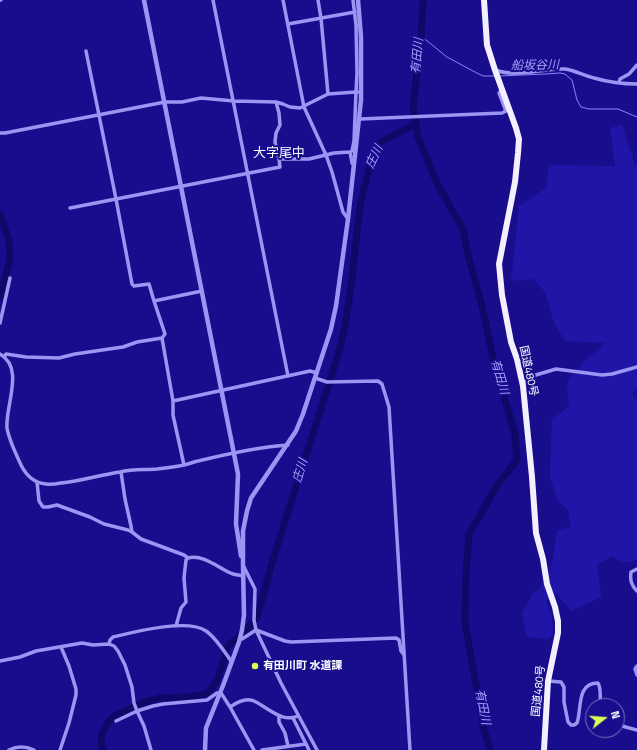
<!DOCTYPE html>
<meta charset="utf-8">
<style>
body{margin:0}
#map{position:relative;width:637px;height:750px;overflow:hidden;background:#180e8d;font-family:"Titillium Web",sans-serif}
canvas{display:block}
.north{position:absolute;left:585px;top:698px;width:40px;height:40px;box-sizing:border-box;background:#180e8d;border:1px solid #746ebb;border-radius:50%;rotate:73deg;font-size:11px;font-weight:700;line-height:16px;text-align:center;color:#fff}
.north::after{content:'';display:block;margin:auto;width:14px;height:18px;background:#d9ff57;clip-path:polygon(50% 0,100% 100%,50% 72%,0 100%)}
</style>
<div id="map">
<canvas width="637" height="750"></canvas>
<div class="north">N</div>
</div>
<script>
const g = document.querySelector('canvas').getContext('2d');
g.lineJoin = 'round';
function fillPath(path, color) {
  g.fillStyle = color;
  g.fill(path, 'evenodd');
}
function strokePath(path, color, width, dash) {
  g.strokeStyle = color;
  g.lineWidth = width;
  g.lineCap = dash ? 'butt' : 'round';
  g.setLineDash(dash || []);
  g.stroke(path);
}
function write(font, color, halo, rows, align = 'center') {
  g.font = font + ' "Titillium Web","Noto Sans JP",sans-serif';
  g.lineWidth = 4;
  g.setLineDash([]);
  g.textBaseline = 'middle';
  g.strokeStyle = halo;
  g.fillStyle = color;
  for (const [text, x, y, turn = 0] of rows) {
    g.save();
    g.translate(x, y);
    g.rotate((+turn || 0) * Math.PI / 180);
    g.textAlign = isNaN(turn) ? turn : align;
    if (halo) g.strokeText(text, 0, 0);
    g.fillText(text, 0, 0);
    g.restore();
  }
}
const green = new Path2D(`
 M622,125l13,40h2v223l-5,6 5,5v161l-14,3 -11,-7 -15,9 4,32 -30,14 -14,-17 -11,7 6,18 1,15 -5,5 -21,-2 -5,-24 10,-19 6,-4 11,-17 4,-15 4,-28 14,-3 -3,-17 -11,-10 -7,-24 2,-56 17,-14 -2,-18 2,-9 18,-20 18,-16 -40,-2 -11,-18 -9,-31 -12,-13 -22,2 8,-75 27,-18 3,-23 66,1 -5,-38z`);
const stream = new Path2D(`
 M421,36l26,21 26,14 10,5h12
 M500,76l45,-2 15,-1 5,1 7,6 5,20 4,7 8,2h29l19,8`);
const river = new Path2D(`
 M423,0l-2,40 -8,66 5,31 22,53 4,5 11,21 5,7 4,11 4,21 15,55 11,53 21,71 2,26 -19,24 -29,50 -3,41 -1,48 19,107 6,20
 M0,214l9,27 1,18 -10,38
 M103,750l-2,-7 1,-10 7,-12 6,-5 30,-14 14,-4 28,-1 13,-2 7,-2 6,-6 5,-9 10,-32 20,-18 9,-11 17,-61 64,-201 7,-28 7,-49 8,-72 9,-38 10,-25 37,-19`);
const minor = new Path2D(`
 M0,0h1
 M213,0l75,376
 M283,0l21,107 22,48 6,17 11,40 5,7
 M318,0l3,18 7,76
 M353,0l3,25h1
 M288,24l67,-12
 M86,51l30,148 16,85 2,2 15,-2 5,17
 M495,70c22,8 47,-2 70,-1 9,1 20,7 29,9 14,4 29,6 43,6
 M619,83l1,-4 9,-5 8,-9
 M276,102l3,11 1,12 -4,8 -1,9 4,17h30l25,-6 16,-1 2,11 2,2
 M360,119l142,-6 4,-2 -7,-18 3,-4
 M0,133h5l160,-31h17l19,-4 33,3 42,1 7,2 7,3 10,1 28,-14 28,-2 1,-19 -1,-48
 M350,152l2,-1 2,-10 2,-49h2
 M70,208l210,-41 -1,-8
 M0,323l10,-45
 M0,354c25,14 5,52 7,74 2,12 9,26 14,37 5,10 13,18 25,19 5,1 10,0 15,-1 20,-2 39,-8 59,-11 12,-3 25,-2 37,-3 9,-1 18,-2 27,-4 5,-1 9,-3 14,-4 29,-7 60,-14 90,-16
 M4,357l2,-3 20,3 33,1 16,-4 48,-7 14,-5 25,-4
 M315,378l12,4 51,-1 4,3 7,23 21,343
 M523,385l6,-8 27,-8 46,6 10,-1 25,-7
 M173,401l137,-30 7,2
 M184,465l-11,-50v-14l-11,-63 3,-4 -11,-33 48,-10
 M121,472l4,27 6,27 1,6 9,7 43,16 4,3c17,-4 31,11 45,16 3,1 7,1 10,2
 M37,482l2,19 4,6h5l9,-2 33,12 14,7 24,6 4,2
 M244,567l11,22 -1,31 2,10 25,53 36,67
 M637,569l-6,3c-1,8 0,13 6,19
 M176,626l5,-18 5,-6 -2,-24 2,-18 2,-2
 M240,639h2l14,-9 29,11 6,1 105,-4 3,2 2,11 3,4
 M109,644l1,-4 3,-3c21,-5 75,-19 93,-6 9,6 19,21 25,30
 M0,661l20,-4 16,-6 46,-8 11,2 16,-1 5,2 4,5 7,14 7,22 2,16 3,8 7,15 7,24
 M637,666l-2,3 2,6
 M548,681l13,1 3,5v15l4,20 3,3h3l3,-2c5,-14 -1,-40 21,-40 4,7 1,15 3,23
 M230,707c6,-4 13,-8 20,-7 4,0 8,3 11,5 12,7 23,17 37,11
 M279,716v6l6,11 3,13
 M293,718l16,32
 M116,721l21,-10 16,-5 10,-2 44,-4 10,-7h4l9,14 24,43
 M617,723l5,3 15,4
 M9,750c8,-4 16,-4 25,0
 M60,750l9,-27 7,-28v-6l-7,-23 -8,-19
 M262,750l44,-6`);
const tertiary = new Path2D(`
 M144,0l94,474 -2,50 5,32
 M205,750l1,-22 18,-45 15,-41 3,-12 2,-15 -1,-50v-34l4,-20 4,-13 45,-67 7,-17 28,-85 5,-23 12,-87 13,-119v-63l-3,-37`);
const trunk = new Path2D(`
 M484,0l3,45 8,25 21,58 3,11 -1,14 -3,29 -16,82 3,31 9,47 6,17 6,27 9,91 4,56 7,26 4,25 8,23 3,14v12l-10,48 -4,69`);
const markers = [
 [255,666,4,"#d9ff57"]
];
const streetNames = [
 ["国道480号",528,371,78],
 ["国道480号",539,691,-84]
];
const poiNames = [
 ["有田川町 水道課",263,666]
];
const waterNames = [
 ["有田川",418,56,-85],
 ["船坂谷川",535,66,-1],
 ["庄川",375,157,-65],
 ["有田川",499,377,74],
 ["庄川",301,471,-73],
 ["有田川",482,707,79]
];
const quarterNames = [
 ["大字尾中",279,154]
];
fillPath(green, '#1f16a8');
strokePath(stream, '#8c86f7', 1);
strokePath(river, '#100868', 7);
strokePath(minor, '#9b95f3', 3.5);
strokePath(tertiary, '#9b95f3', 4.5);
strokePath(trunk, '#f2f0ff', 6);
for (const [x, y, r, color] of markers) {
  const dot = new Path2D();
  dot.arc(x, y, r, 0, 2 * Math.PI);
  g.fillStyle = color;
  g.fill(dot);
  strokePath(dot, '#180e8d', 1.5);
}
write('11px', '#fff', '#180e8d', streetNames);
write('bold 11px', '#fff', '#180e8d', poiNames, 'left');
write('italic 12px', '#a6a1fb', '#180e8d', waterNames);
write('13px', '#fff', '#180e8d', quarterNames);
</script>
